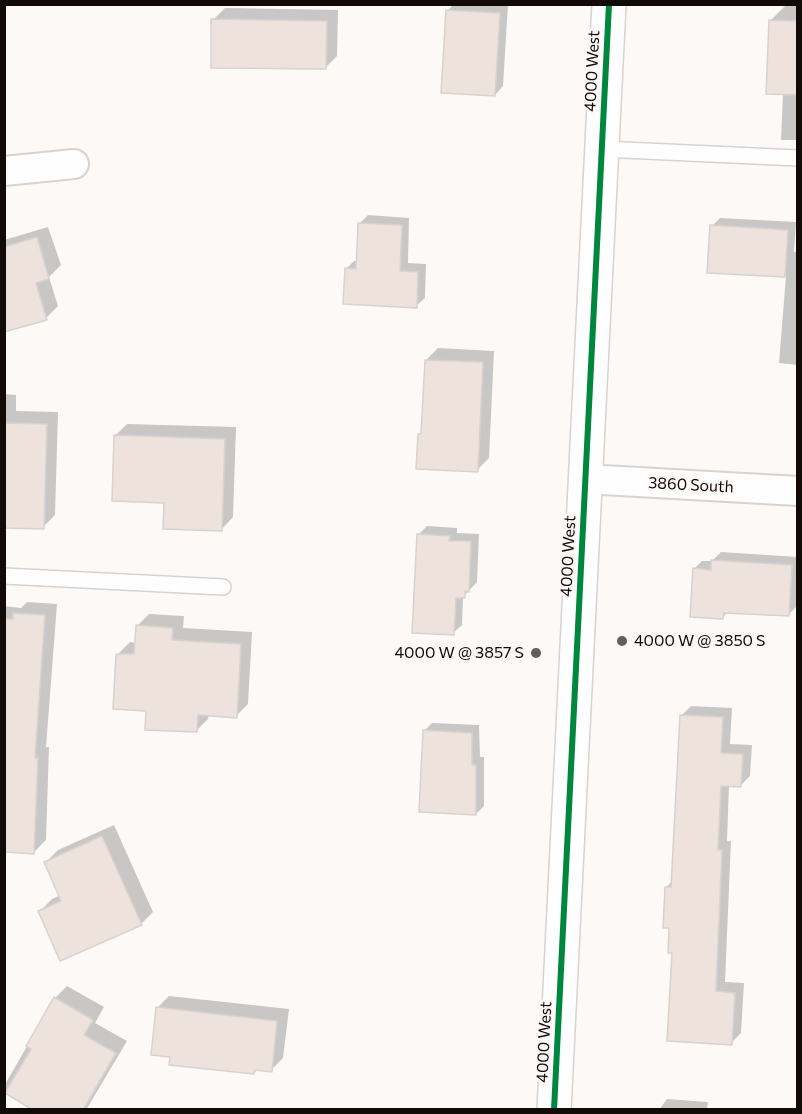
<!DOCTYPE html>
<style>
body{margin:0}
#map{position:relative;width:802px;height:1114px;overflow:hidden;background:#fcf9f7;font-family:Commissioner,sans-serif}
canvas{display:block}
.frame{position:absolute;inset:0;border:6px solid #110a07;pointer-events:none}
</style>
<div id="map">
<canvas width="802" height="1114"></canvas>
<div class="frame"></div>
</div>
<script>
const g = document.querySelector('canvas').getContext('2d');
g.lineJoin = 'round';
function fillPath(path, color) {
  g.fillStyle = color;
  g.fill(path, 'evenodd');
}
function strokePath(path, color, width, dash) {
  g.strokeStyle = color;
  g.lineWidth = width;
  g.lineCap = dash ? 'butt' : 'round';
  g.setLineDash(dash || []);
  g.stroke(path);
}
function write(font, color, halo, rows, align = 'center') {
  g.font = font + ' Commissioner,sans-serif';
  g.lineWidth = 5;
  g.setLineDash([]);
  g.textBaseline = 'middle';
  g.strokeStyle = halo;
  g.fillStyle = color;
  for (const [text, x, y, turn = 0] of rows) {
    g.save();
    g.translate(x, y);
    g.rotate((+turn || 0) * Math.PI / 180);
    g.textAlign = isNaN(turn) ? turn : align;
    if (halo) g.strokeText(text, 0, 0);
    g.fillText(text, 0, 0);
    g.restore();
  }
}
const shadow = new Path2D(`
 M454,4l54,1 -5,81 -8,9 -48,-84z
 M792,4h6v136h-17l2,-47 -12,-73 15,-15z
 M225,8l113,2 -1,46 -12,12 -112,-48z
 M368,215l41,3 -1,45 18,1 -1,34 -9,8 -70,-37 8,-8h4l1,-37z
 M720,218l76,4 -2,30h4v113l-19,-2 7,-87 -77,-4 3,-46z
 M48,227l13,38 -12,12 9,29 -12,12 -42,13v-91z
 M438,348l56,3 -5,107 -12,12 -58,-35 4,-4 3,-71z
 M4,394l12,1v16l42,1 -3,103 -12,12h-39z
 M127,424l109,3 -3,90 -11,12 -57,-28 -50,-65z
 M427,526l30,2v5l22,1 -2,48 -14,15 -1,28 -9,8 -35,-98z
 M721,552l77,5v79h-2l1,-30 -8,8 -60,-3 -6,6 -29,-48 8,-8h10z
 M27,602l30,2 -11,143h3l-3,93 -12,12 -30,-1v-245l17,2z
 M149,614l35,2 -1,12 69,4 -4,72 -12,12 -27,-2 -1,5 -12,12 -48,-22 -30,-55 12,-12 6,1 1,-17z
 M691,706l41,2 -2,36 22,1 -2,31 -9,9h-12l-2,56h4l-6,141 19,1 -3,50 -10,10 -57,-92 -3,-25 -5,-38 6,-7 9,-165z
 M432,723l47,2 1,32h4v49l-8,8 -52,-83z
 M114,825l39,87 -12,12 -101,-13 12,-12 9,-4 -15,-33 12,-12z
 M67,986l37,21 -9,16 32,18 -41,69h-50l-32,-19v-5l51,-88z
 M169,996l120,13 -6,49 -12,12 -13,-1 -4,4 -97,-65z
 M667,1099l41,3 -1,8h-48z`);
const building = new Path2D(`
 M446,10l54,3 -5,83 -54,-3z
 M211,19l116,2 -1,48 -115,-1z
 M769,20l29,1v74l-32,-1z
 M358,223l44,2 -2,46 18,1 -1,36 -74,-4 2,-36 11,1z
 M710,225l78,5 -3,47 -78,-4z
 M37,237l12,42 -13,4 11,37 -43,12v-85z
 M425,360l58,2 -5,110 -62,-3 2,-35h3z
 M4,423l43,1 -3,105 -40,-1z
 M114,435l111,4 -3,92 -59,-2 1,-26 -52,-2z
 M417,534l33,2 -1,5h22l-2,51 -4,-1v7h-9l-2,37 -42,-2z
 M711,560l81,5 -3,51 -65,-3 -1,6 -33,-2 3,-49 18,2z
 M13,613l32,2 -10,143h3l-4,96 -30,-2v-233h9z
 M136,625l37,3 -1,12 69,4 -4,74 -39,-3 -1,17 -52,-2 1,-19 -33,-2 3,-55h18z
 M680,715l43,2 -2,36 22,1 -2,33 -20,-1 -3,64h4l-6,141 19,2 -3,52 -65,-4 5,-88h-4l1,-25h-6l2,-41h6z
 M423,730l49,3v32h4v50l-57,-3z
 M102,836l40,89 -82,36 -22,-50 23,-10 -17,-39z
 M54,997l39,23 -9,15 32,18 -33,57h-50l-28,-17 26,-44 -5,-3z
 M156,1007l121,14 -5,51 -17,-2 -1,4 -85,-9 1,-8 -19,-2z`);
const service = new Path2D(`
 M602,149l196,9
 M4,576l219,11`);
const minor = new Path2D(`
 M4,171l70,-7
 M585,479l213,12`);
const tertiary = new Path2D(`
 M554,1110l55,-1106`);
const cycleway = new Path2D(`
 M554,1110l55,-1106`);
const markers = [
 [622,641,6,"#635e5b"],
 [536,653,6,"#635e5b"]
];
const streetNames = [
 ["4000 West",592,71,-87],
 ["3860 South",691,485,3],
 ["4000 West",568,556,-87],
 ["4000 West",544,1042,-87]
];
const poiNames = [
 ["4000 W @ 3850 S",634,641],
 ["4000 W @ 3857 S",524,653,"right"]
];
fillPath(shadow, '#0003');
fillPath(building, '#ede2dc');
strokePath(building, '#d8d2cf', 1.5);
strokePath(service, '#d8d3d0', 18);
strokePath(minor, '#d8d3d0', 32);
strokePath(tertiary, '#d8d3d0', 36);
strokePath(service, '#fffefe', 15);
strokePath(minor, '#fffefe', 28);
strokePath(tertiary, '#fffefe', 33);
strokePath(cycleway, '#00873e', 6);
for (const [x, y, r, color] of markers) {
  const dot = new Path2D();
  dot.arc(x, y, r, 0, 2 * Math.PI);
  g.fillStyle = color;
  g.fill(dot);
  strokePath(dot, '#fdf8f6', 2);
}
write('16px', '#110a07', '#fdf8f6', streetNames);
write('16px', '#110a07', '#fdf8f6', poiNames, 'left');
</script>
